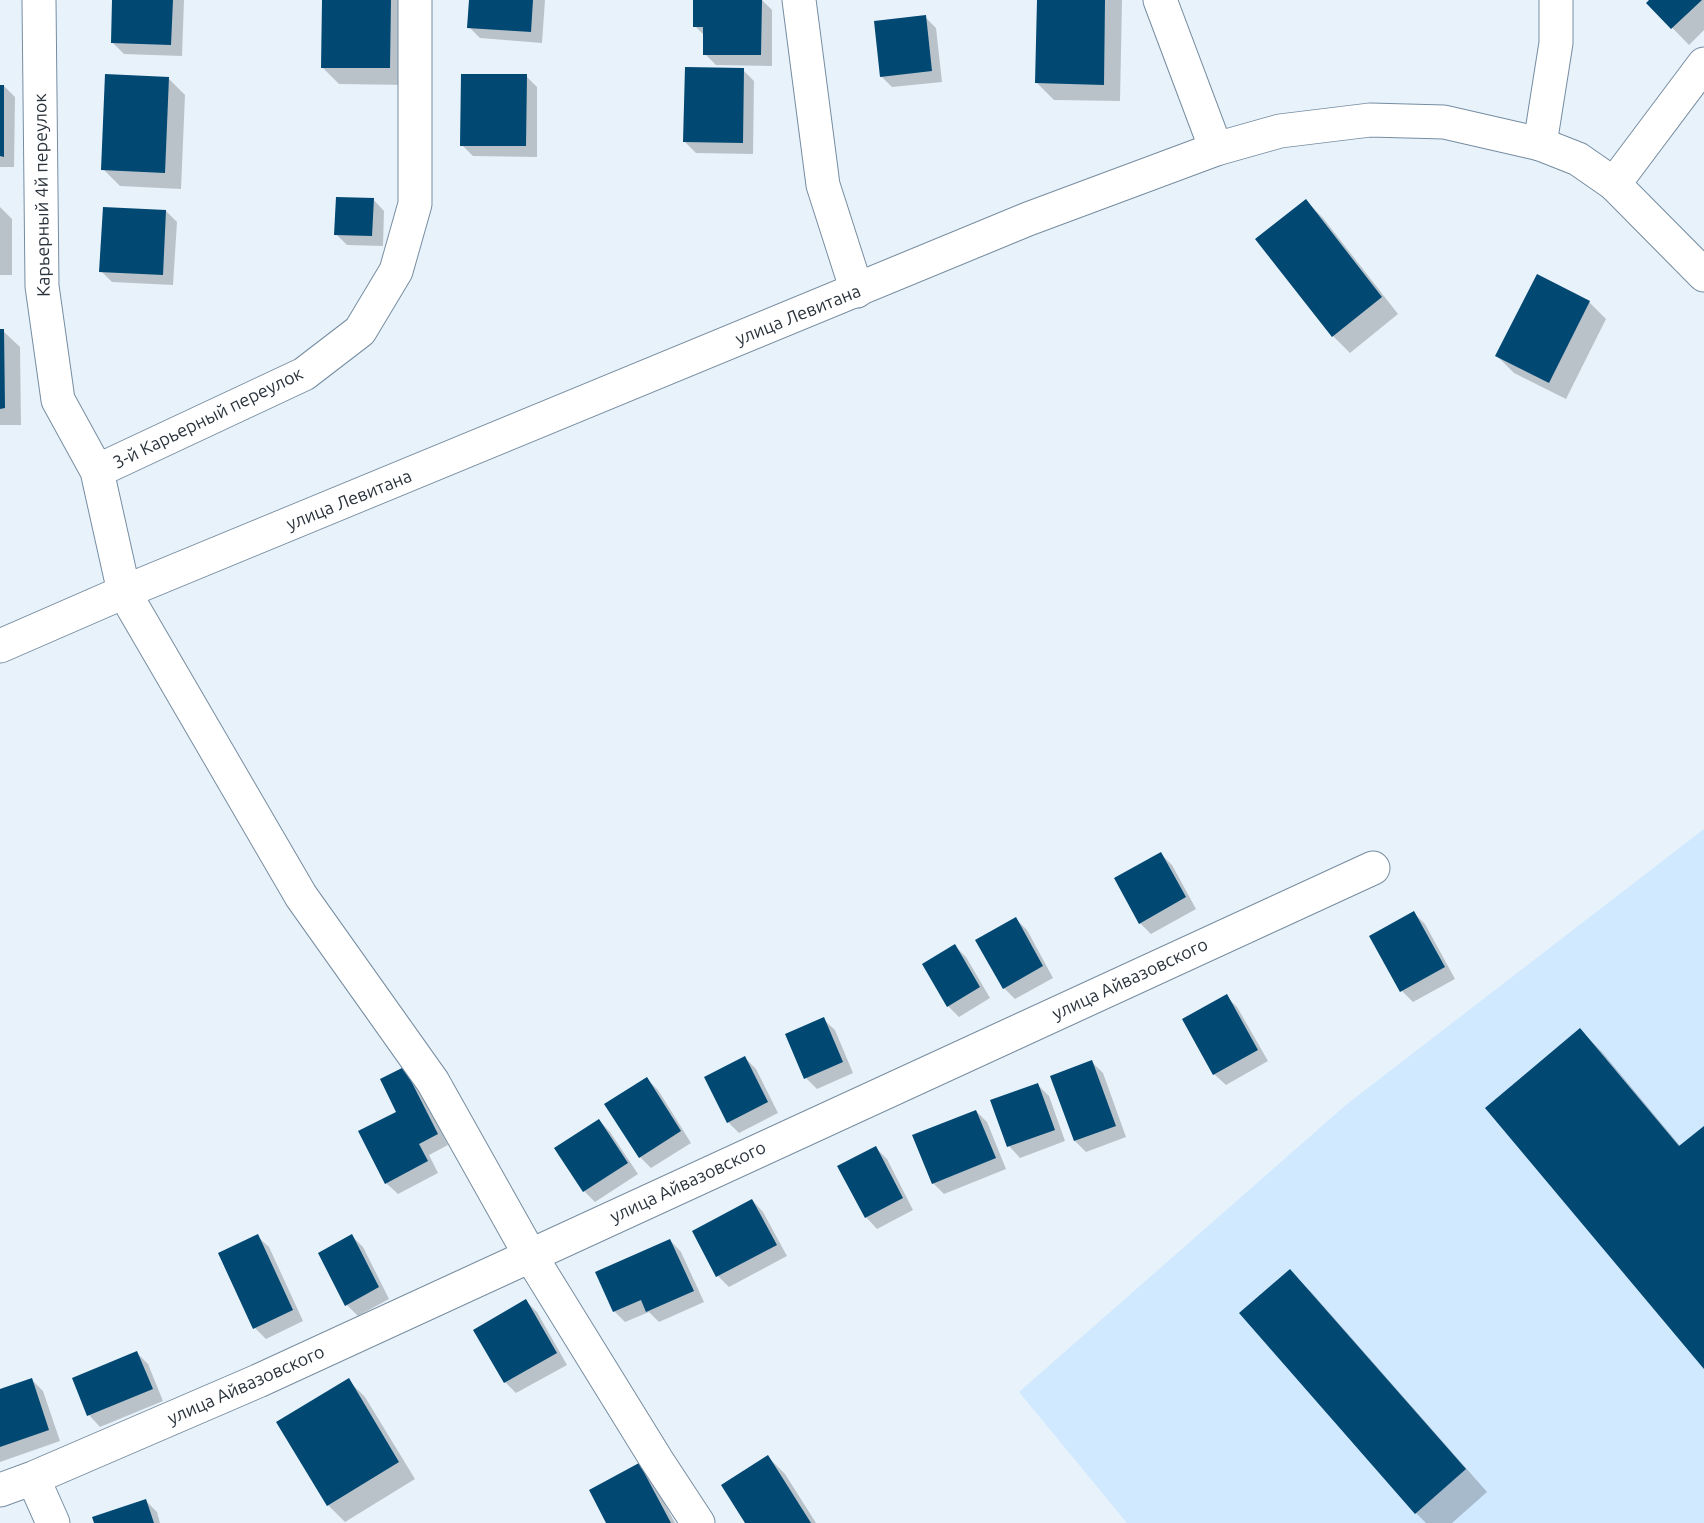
<!DOCTYPE html>
<meta charset="utf-8">
<style>
body{margin:0}
canvas{display:block;background:#e8f2fb}
</style>
<canvas width="1704" height="1523"></canvas>
<script>
const g = document.querySelector('canvas').getContext('2d');
g.lineJoin = 'round';
function fillPath(path, color) {
  g.fillStyle = color;
  g.fill(path, 'evenodd');
}
function strokePath(path, color, width, dash) {
  g.strokeStyle = color;
  g.lineWidth = width;
  g.lineCap = dash ? 'butt' : 'round';
  g.setLineDash(dash || []);
  g.stroke(path);
}
function write(font, color, halo, rows, align = 'center') {
  g.font = font + ' Ubuntu,sans-serif';
  g.lineWidth = 6;
  g.setLineDash([]);
  g.textBaseline = 'middle';
  g.strokeStyle = halo;
  g.fillStyle = color;
  for (const [text, x, y, turn = 0] of rows) {
    g.save();
    g.translate(x, y);
    g.rotate((+turn || 0) * Math.PI / 180);
    g.textAlign = isNaN(turn) ? turn : align;
    if (halo) g.strokeText(text, 0, 0);
    g.fillText(text, 0, 0);
    g.restore();
  }
}
const built = new Path2D(`
 M1704,829v694h-577l-108,-131 328,-288z`);
const shadow = new Path2D(`
 M114,0h70l-2,56 -58,-2 -11,-11z
 M323,0h80l4,85 -68,-1 -17,-17z
 M471,0h74l-3,43 -62,-5 -11,-11z
 M695,0h67l10,10v56l-56,-1 -11,-11v-18l-10,-10z
 M1038,0h84l-2,101 -66,-1 -17,-17z
 M1651,0h53v30l-15,15 -41,-42z
 M925,17l11,11 6,54 -50,5 -11,-11z
 M743,70l11,11 -1,73 -57,-1 -11,-11z
 M526,76l11,11v70l-64,-1 -11,-11z
 M168,78l17,17 -4,94 -61,-3 -17,-17z
 M0,86h4l11,11 -1,70h-14z
 M373,199l11,12 -1,35 -36,-1 -11,-11z
 M1306,201l17,17 75,96 -48,39 -17,-17z
 M0,207l12,12v56h-12z
 M166,211l11,11 -4,63 -61,-3 -11,-11z
 M1589,302l17,17 -40,80 -52,-26 -17,-17z
 M0,331h3l17,16 1,78h-21z
 M1161,854l11,11 24,44 -45,25 -11,-11z
 M1414,913l11,11 30,55 -42,23 -11,-11z
 M1016,919l11,11 26,48 -38,21 -11,-11z
 M955,946l11,11 24,41 -31,19 -11,-11z
 M1226,996l11,11 31,54 -42,24 -12,-11z
 M823,1019l12,11 18,43 -36,16 -11,-11z
 M1580,1030l22,22 79,95 23,-20v239z
 M745,1058l11,11 22,44 -39,20 -11,-11z
 M1092,1062l11,11 23,64 -40,15 -11,-11z
 M404,1069l11,11 33,65 -19,10 9,18 -40,21 -12,-11z
 M647,1079l11,11 33,53 -40,25 -11,-11z
 M1038,1085l11,11 16,45 -45,17 -11,-12z
 M976,1111l11,11 19,47 -62,25 -11,-11z
 M599,1120l11,12 28,42 -43,28 -11,-11z
 M876,1148l11,11 26,51 -36,19 -11,-12z
 M752,1200l11,12 24,44 -58,31 -11,-11z
 M257,1236l12,11 34,74 -37,18 -11,-11z
 M352,1236l11,11 26,52 -31,17 -11,-11z
 M670,1240l11,12 23,50 -45,20 -10,-10 -24,10 -11,-11z
 M1290,1271l22,22 175,199 -35,31h-26l-10,-10z
 M526,1301l11,11 30,53 -51,28 -11,-11z
 M137,1353l11,11 15,37 -63,26 -11,-12 -15,-36z
 M32,1380l11,11 17,50 -60,21v-71z
 M348,1380l17,17 50,82 -70,43 -17,-17z
 M768,1457l17,17 31,49h-70z
 M639,1465l11,11 25,47h-67z
 M146,1501l11,11 3,11h-64z`);
const building = new Path2D(`
 M112,0h61l-2,45 -60,-2z
 M322,0h69l-1,68h-69z
 M469,0h64l-2,32 -64,-4z
 M693,0h69l-1,55h-58v-28h-10z
 M1037,0h68l-1,85 -69,-2z
 M1649,0h53l-31,29 -25,-26z
 M926,15l6,56 -52,6 -6,-56z
 M685,67l59,1 -1,75 -60,-1z
 M105,74l64,3 -4,96 -64,-3z
 M461,74h66l-1,72h-66z
 M0,85h4v72l-4,-1z
 M336,197l38,1 -2,38 -38,-1z
 M1306,199l76,98 -50,40 -77,-98z
 M103,207l63,3 -3,65 -64,-3z
 M1537,274l53,27 -41,82 -54,-27z
 M0,329h4l1,79 -5,1z
 M1161,852l25,45 -47,27 -25,-46z
 M1414,911l31,56 -45,25 -31,-56z
 M1016,917l27,49 -40,23 -28,-49z
 M955,944l25,43 -33,20 -25,-43z
 M1227,994l31,56 -45,25 -31,-56z
 M824,1017l19,45 -39,17 -19,-45z
 M1580,1028l99,118 25,-20v243l-219,-261z
 M745,1056l23,46 -41,21 -23,-46z
 M1092,1060l24,66 -42,15 -24,-65z
 M404,1067l34,67 -19,10 9,17 -43,23 -27,-53 38,-19 -16,-33z
 M647,1077l34,54 -42,27 -35,-54z
 M1038,1083l17,47 -48,17 -17,-47z
 M976,1110l20,48 -64,26 -20,-49z
 M599,1119l29,44 -45,29 -29,-44z
 M876,1146l27,52 -38,20 -28,-52z
 M752,1199l25,46 -61,32 -24,-46z
 M258,1234l35,76 -40,19 -35,-76z
 M352,1234l27,53 -34,19 -27,-53z
 M670,1239l24,52 -48,21 -5,-12 -28,12 -18,-40z
 M1290,1269l176,200 -51,45 -176,-201z
 M526,1299l31,54 -53,30 -31,-53z
 M137,1351l16,38 -66,27 -15,-38z
 M32,1378l17,52 -49,17v-58z
 M349,1378l50,84 -72,44 -51,-84z
 M768,1455l43,68h-66l-24,-38z
 M639,1463l32,60h-65l-17,-33z
 M146,1499l8,24h-60l-2,-6z`);
const minor = new Path2D(`
 M39,0l3,286 16,114 39,71 27,121 177,304 132,186 97,173 126,204 42,64
 M799,0l24,185 34,106
 M1160,0l56,149
 M1540,144l16,-101v-43
 M1614,184l90,-120
 M97,471l207,-97 56,-43 36,-60 19,-67v-204
 M33,1478l20,45
 M0,1490l33,-12 225,-97 1115,-513`);
const major = new Path2D(`
 M0,646l124,-54 904,-373 188,-70 64,-18 90,-11 74,2 96,22 38,15 36,25 90,91`);
const streetNames = [
 ["Карьерный 4й переулок",42,195,-91],
 ["улица Левитана",798,315,-22],
 ["3-й Карьерный переулок",208,418,-26],
 ["улица Левитана",349,500,-22],
 ["улица Айвазовского",1130,979,-25],
 ["улица Айвазовского",688,1182,-25],
 ["улица Айвазовского",246,1385,-24]
];
fillPath(built, '#d0e9ff');
fillPath(shadow, '#0003');
fillPath(building, '#014872');
strokePath(minor, '#768da1', 35);
strokePath(major, '#768da1', 35);
strokePath(minor, '#fff', 33);
strokePath(major, '#fff', 33);
write('18px', '#2a333c', '#fff', streetNames);
</script>
